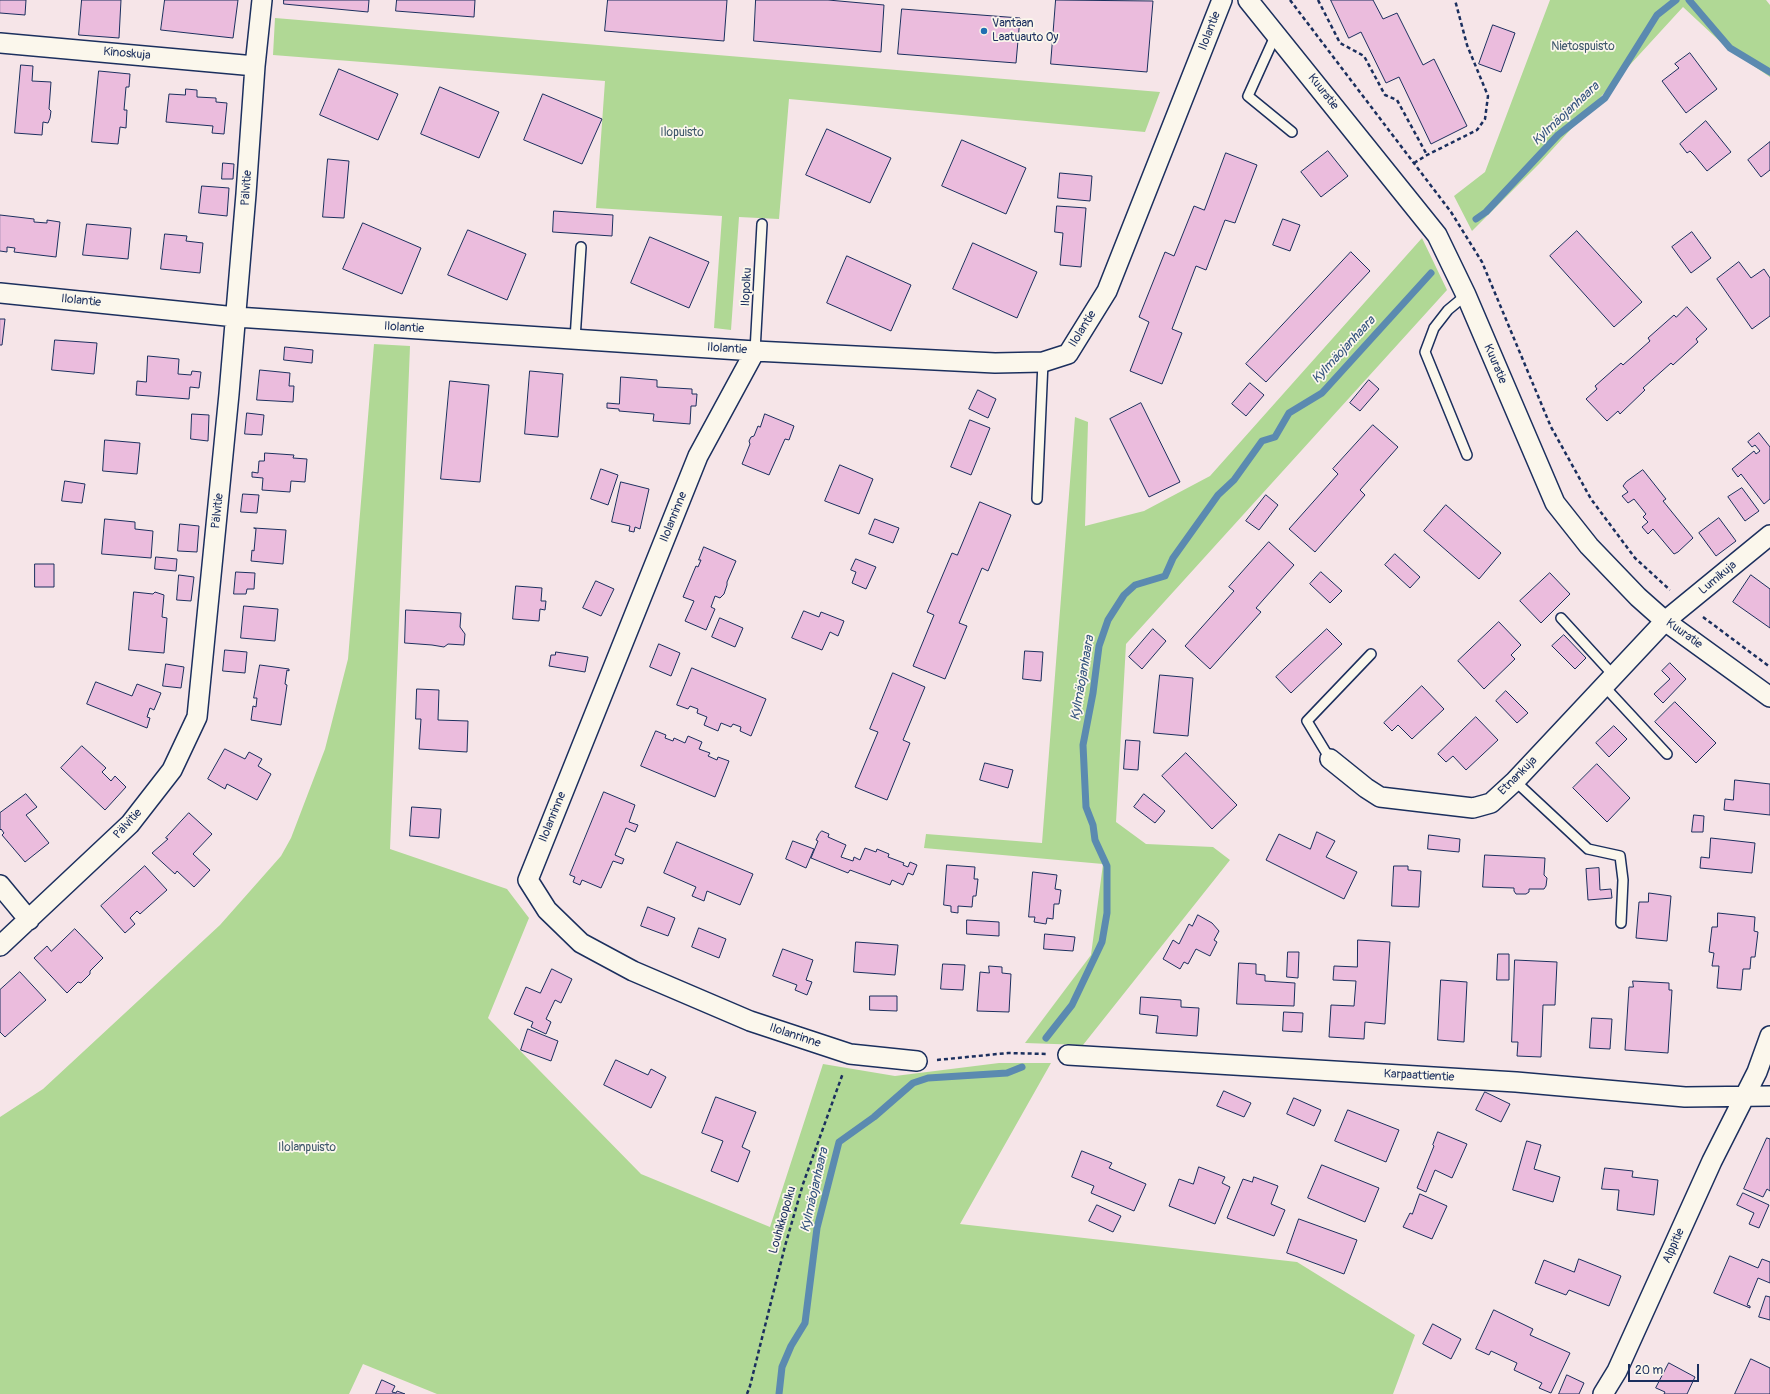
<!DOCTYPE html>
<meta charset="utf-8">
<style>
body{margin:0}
#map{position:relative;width:1770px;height:1394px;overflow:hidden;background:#f6e5e8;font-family:Pangolin,sans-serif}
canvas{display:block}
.scale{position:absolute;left:1628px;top:1364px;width:71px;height:18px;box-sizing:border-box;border:2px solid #1b2f5e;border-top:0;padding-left:5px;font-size:12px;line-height:14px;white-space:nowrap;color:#1b2f5e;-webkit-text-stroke:3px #fbf7ec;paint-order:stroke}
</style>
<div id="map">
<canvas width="1770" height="1394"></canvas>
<div class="scale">20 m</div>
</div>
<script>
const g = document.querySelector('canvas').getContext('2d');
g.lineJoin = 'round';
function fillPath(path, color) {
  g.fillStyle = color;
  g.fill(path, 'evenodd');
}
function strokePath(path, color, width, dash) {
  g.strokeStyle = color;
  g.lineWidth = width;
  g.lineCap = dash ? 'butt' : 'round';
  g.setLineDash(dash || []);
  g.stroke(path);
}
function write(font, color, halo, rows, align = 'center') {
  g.font = font + ' Pangolin,sans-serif';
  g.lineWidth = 3.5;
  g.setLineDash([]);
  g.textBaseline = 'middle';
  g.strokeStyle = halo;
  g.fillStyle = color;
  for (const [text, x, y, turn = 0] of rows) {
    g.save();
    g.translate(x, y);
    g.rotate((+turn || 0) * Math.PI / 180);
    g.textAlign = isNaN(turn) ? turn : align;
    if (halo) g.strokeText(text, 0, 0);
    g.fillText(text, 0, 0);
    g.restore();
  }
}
const green = new Path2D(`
 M1550,0h216l4,5v72l-43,-29 -44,-41 -144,157 -67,67 -18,-35 31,-24z
 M275,18l885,74 -15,40 -356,-33 -10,120 -40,-2 -8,113 -17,-2 8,-112 -126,-8 9,-127 -332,-26z
 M1422,238l25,52 -321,354 -10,178 30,22 67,3 17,13 -147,185 -58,-2 66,-88 12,-91 -179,-16 2,-14 116,9 33,-426 13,5 -3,104 59,-15 66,-35z
 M374,344l36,2 -20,503 117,40 22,29 -41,100 153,156 129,53 53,-163 72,12 104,-13h52l-91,161 337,38 118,73 -22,59h-956l-74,-30 -14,30h-349v-277l43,-28 177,-164 61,-69 10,-18 34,-89 23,-90z`);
const stream = new Path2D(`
 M1689,0l41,48 40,24
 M1476,219l10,-7 72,-77 47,-37 52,-83 19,-15
 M1046,1038l26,-33 30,-63 5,-29v-47l-12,-26 -2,-15 -7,-18 -3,-62 10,-52 6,-47 9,-26 16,-25 11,-10 30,-9 8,-18 45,-63 16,-15 28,-39 13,-4 14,-24 33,-20 109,-120
 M779,1394l3,-27 9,-21 14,-23 12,-95 22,-86 35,-25 39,-34 15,-5 79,-5 15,-6`);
const building = new Path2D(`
 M0,0h26l-1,15 -25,-2z
 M82,0h39l-2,38 -40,-3z
 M165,0h73l-5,38 -72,-8z
 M284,0h85l-1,12 -84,-8z
 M397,0h78l-1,17 -78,-6z
 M608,0h119l-3,41 -119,-10z
 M756,0h72l56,5 -3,47 -127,-11z
 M1056,0l97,1 -6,71 -96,-8z
 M1331,0h42l10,19 14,-6 26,52 11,-6 33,67 -36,18 -32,-67 -13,6 -25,-51 -12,6z
 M902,9l118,9 -4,45 -118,-9z
 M1493,25l22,8 -14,39 -22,-8z
 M1690,53l27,36 -31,24 -24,-32 17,-13 -4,-4z
 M21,65l12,1 -1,15 19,1 -2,27 2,2 -1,7 -2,5 -5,-1 -1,13 -27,-2z
 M339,69l59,25 -20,46 -58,-25z
 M99,71l31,3 -1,13h-3l-2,23h3l-1,18 -6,-1 -2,17 -26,-2z
 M440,87l59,25 -20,46 -58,-24z
 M186,89l11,1v7l19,1v4l11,1 -3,31 -12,-1 1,-7 -47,-4 3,-28 16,1z
 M543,94l59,25 -20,45 -58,-24z
 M1706,121l25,31 -24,19 -13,-16 -4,-4 -3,2 -7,-9z
 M827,129l64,29 -21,45 -64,-28z
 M962,140l64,28 -20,46 -64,-28z
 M1770,142v28l-9,7 -13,-17z
 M1328,151l20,25 -27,21 -20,-25z
 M1226,153l31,12 -22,58 -10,-3 -19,50 -10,-4 -24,63 10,4 -20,51 -32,-13 19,-49 -10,-5 26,-65 9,4 20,-50 10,4z
 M328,159l21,2 -5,57 -21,-1z
 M223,163l11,1 -1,15h-11z
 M1060,173l32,3 -2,25 -32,-3z
 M202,186l27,2 -2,28 -28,-3z
 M1057,206l29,2 -5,59 -21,-2 3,-32 -8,-1z
 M554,211l59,4 -1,21 -59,-4z
 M0,215l34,4v3l13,1v-3l13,2 -4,35 -42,-5 1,-4 -8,-1v5l-7,-1z
 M1283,219l17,6 -10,26 -17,-6z
 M363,223l58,25 -19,46 -59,-25z
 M87,224l44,4 -3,31 -45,-4z
 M468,230l58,24 -19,46 -59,-25z
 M1577,231l65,71 -28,25 -64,-71z
 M1692,232l19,26 -20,15 -19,-26z
 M165,234l22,2 -1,5 17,2 -3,30 -39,-4z
 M650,237l59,25 -20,46 -58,-25z
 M973,243l64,29 -20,46 -64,-29z
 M1351,252l19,19 -104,111 -20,-18z
 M847,256l64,29 -20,46 -64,-28z
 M1739,262l12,16 13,-9 6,9v38l-18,13 -35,-50z
 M1687,307l20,22 -11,10 2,3 -25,23 -2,-2 -28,25 2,2 -25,24 -2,-3 -11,10 -21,-22 11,-10 -2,-3 26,-23 2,2 27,-24 -2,-3 26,-23 2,2z
 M0,319h5l-3,26h-2z
 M55,340l42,3 -3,31 -42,-4z
 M285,347l28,3 -1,13 -28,-3z
 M148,356l31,3 -1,15 13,1 1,-4 9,1 -2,16 -9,-1 -1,12 -53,-4 1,-14 9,1z
 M260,370l30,3 -1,13h5l-1,16 -36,-2z
 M530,371l33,3 -5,63 -33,-3z
 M621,377l36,3v7l35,2v5h5l-1,12h-5l-1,18 -37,-3 1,-7 -35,-3v-2l-12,-1v-5l12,1z
 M1369,380l10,9 -19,22 -10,-8z
 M450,381l39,4 -9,97 -39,-3z
 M1250,383l14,12 -18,21 -14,-12z
 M978,390l18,9 -8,19 -19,-9z
 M1141,403l39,79 -31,15 -39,-78z
 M247,413l17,2 -2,20 -17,-1z
 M192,414l17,1 -1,26 -17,-2z
 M765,414l29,12 -5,14 -4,-1 -16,36 -27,-11 8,-20 -1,-3 2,-4 3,-1 4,-10 2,1z
 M970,420l20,8 -19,47 -20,-8z
 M1373,425l25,22 -38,43 5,5 -50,57 -26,-23 49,-55 -5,-5z
 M1759,433l11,14v52l-6,5 -23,-30 -3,3 -6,-8 22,-18 2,3 4,-3 -5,-6 -3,2 -4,-5z
 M105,440l35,3 -3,31 -34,-3z
 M265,453l29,2 -1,3 14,1 -2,23 -14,-1 -1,11 -28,-2 1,-12 -11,-1v-5l6,1 1,-12h5z
 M840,465l33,14 -14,35 -34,-13z
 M601,469l17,6 -10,30 -17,-6z
 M1643,470l23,29 -3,2 30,37 -15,14 -4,2 -21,-25 -5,5 -6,-7 6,-5 -5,-5 3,-3 -12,-15 -6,4 -6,-7 6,-4 -5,-6 3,-4z
 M65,481l20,3 -3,19 -20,-2z
 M621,482l28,7 -9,40 -5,-2 -1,5 -5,-1 1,-5 -18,-4z
 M1742,488l17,23 -14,10 -17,-24z
 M243,494l16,1 -2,18 -16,-1z
 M1266,495l12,10 -19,25 -13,-9z
 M980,502l31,13 -23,56 -6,-3 -23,55 8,3 -22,53 -32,-13 21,-51 -7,-3 25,-59 5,2z
 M1446,505l55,48 -22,26 -55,-48z
 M1719,518l17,23 -20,15 -17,-23z
 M105,519l30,3v7l18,2 -2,27 -49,-4z
 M875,519l24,9 -6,15 -24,-9z
 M180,524l19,2 -2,26 -19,-1z
 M254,528l32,2 -3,34 -32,-3 1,-11 2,1 2,-22z
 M1269,542l25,23 -38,43 5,4 -51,57 -25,-23 49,-55 -5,-4z
 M704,547l32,14 -9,21v3l-3,9 -4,4 -5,-2 -4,11 4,2 -9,21 -21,-9 9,-20 -11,-4 13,-31 2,1 3,-7h-2z
 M1395,554l25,23 -10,11 -25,-23z
 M156,557l21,2 -1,12 -21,-2z
 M856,559l20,8 -10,22 -14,-6 4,-11 -5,-2z
 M35,564h19v23h-19z
 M236,572l19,1 -1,16h-7l-1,5h-12z
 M1321,572l21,19 -12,12 -20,-19z
 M1550,573l20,21 -29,29 -21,-22z
 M179,575l15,2 -3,24 -14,-1z
 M1751,575l19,14v39l-37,-26z
 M596,581l18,8 -13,27 -18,-8z
 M516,586l26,2 -1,13h5l-1,9 -5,-1 -1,12 -26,-2z
 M134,592l19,2 2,-2 9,3 -2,22 5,1 -3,35 -35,-3z
 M244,606l34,3 -3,32 -34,-3z
 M406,610l55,3 -1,14 5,7 -1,11 -16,-1 -4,3 -12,-2 -27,-2z
 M804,611l15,6 2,-5 23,9 -6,15 -8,-4 -8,18 -30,-12z
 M720,618l23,10 -8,19 -23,-10z
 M1499,622l22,23 -10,10 4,4 -31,30 -26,-28z
 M1153,629l13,12 -24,28 -13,-12z
 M1327,629l15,15 -51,49 -15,-16z
 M1564,635l22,23 -11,11 -23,-23z
 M659,644l21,9 -9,23 -21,-9z
 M225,650l22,2 -2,21 -22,-2z
 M1025,651l18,1 -2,29 -18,-2z
 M556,652l32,5 -3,15 -36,-6 2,-11h4z
 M1670,663l16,16 -23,24 -9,-9 16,-15 -8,-8z
 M166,664l18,3 -3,21 -18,-2z
 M260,665l29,4v2l-2,-1 -2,14 2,1 -6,40 -30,-5 2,-14 3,1 1,-9h-3z
 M692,668l74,31 -15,37 -11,-5 1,-4 -8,-3 -2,3 -10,-4 -3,8 -14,-6 3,-8 -10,-4 1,-4 -8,-3 -2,3 -11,-4z
 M893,673l32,14 -22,53 7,3 -23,57 -32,-13 23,-55 -8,-3z
 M1160,675l33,3 -5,58 -34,-3z
 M96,682l36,14 5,-12 24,9 -7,17 -4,-2 -3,9 3,1 -3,10 -60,-24z
 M1422,686l22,23 -32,30 -14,-14 -6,6 -8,-8z
 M417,689l22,1 -1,30 30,1 -1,31 -48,-3 2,-30h-5z
 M1506,691l22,22 -11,10 -21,-22z
 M1675,702l41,41 -20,20 -41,-41z
 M1476,717l22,23 -32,30 -13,-14 -7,6 -8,-8z
 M1614,726l13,13 -18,18 -13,-14z
 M656,731l10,4 -1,3 8,3 1,-3 11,5 3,-7 14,6 -3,7 11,4 -2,3 9,4 1,-3 11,4 -14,36 -74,-31z
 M1126,740l14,1 -2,29 -14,-1z
 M82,746l24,22 -4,4 9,9 4,-5 11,11 -21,23 -44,-42z
 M225,749l20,10 4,-7 13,7 -4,7 13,8 -14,26 -30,-16 -2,5 -17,-10z
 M1186,753l51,52 -25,24 -50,-53z
 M985,763l28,7 -5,18 -28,-8z
 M1597,764l33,34 -23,24 -34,-34z
 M1735,780l35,4v31l-46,-5 1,-11 8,1z
 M604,792l31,13 -6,17 9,3 -3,7 -9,-4 -11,27 9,4 -2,5 -9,-3 -12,27 -19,-8 -2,5 -7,-3 2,-5 -5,-2z
 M26,794l11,13 -11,8 23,28 -24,19 -23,-27 2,-2 -3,-4 -1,1v-17z
 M1144,794l21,17 -10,12 -21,-16z
 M412,807l29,2 -2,29 -29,-2z
 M189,813l23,21 -19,20 17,16 -16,17 -17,-16 -2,3 -23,-21 16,-14 -2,-1z
 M1694,815l10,1 -1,16h-11z
 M822,831l7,3 -1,3 18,8 -5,12 12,4 1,-4 6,3 5,-12 11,4 1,-3 12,5 -1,3 16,6 -1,2 5,2 2,-5 7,3 -4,10 -5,-2 -5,12 -11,-5 -2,5 -40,-15 -2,3 -37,-15 7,-17 -2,-1 3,-6z
 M1317,832l18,9 -9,16 31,15 -13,27 -78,-39 13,-26 31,15z
 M1429,835l31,4 -1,13 -31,-3z
 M1711,838l44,5 -3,30 -52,-5 1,-11 8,1z
 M793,841l21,8 -8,19 -20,-9z
 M677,842l76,32 -13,31 -33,-14 -3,10 -12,-5 4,-9 -32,-14z
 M1485,855l60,3 -1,17 3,3 -1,8 -2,3h-15v3l-3,2h-10l-2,-3v-3l-31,-1z
 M947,865l28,2 -1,12h4l-2,17h-3l-1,11 -14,-1v7l-7,-1v-6l-7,-1z
 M145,866l22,24 -27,24 -3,-3 -7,7 5,6 -10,9 -24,-27z
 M1394,866h14v4l13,1 -2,36 -27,-1z
 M1599,868l1,22 11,-1 1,9 -24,2 -2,-31z
 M1033,872l24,3 -2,14 6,1 -2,14h-5l-1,15 -6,-1 -1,6 -12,-2 1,-5h-6z
 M1649,893l22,3 -4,45 -31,-3 3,-36h9z
 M648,907l27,11 -7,18 -27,-10z
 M1718,913l37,4 -1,14 4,1 -3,25h-4l-1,12h-7l-2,21 -24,-2 2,-22h-7l2,-13 -5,-1 3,-25h5z
 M1198,915l14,8 7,8 -5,9 3,2 -7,14 -14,-7 -8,15 -4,-2 -4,7 -17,-10 10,-19 6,4 10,-20 3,2z
 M967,920l32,2v14l-32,-2z
 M699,928l27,11 -7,19 -27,-11z
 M75,929l28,29 -13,13v3l-9,9 -3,-1 -11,11 -33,-35 13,-12 4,5z
 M1045,934l30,3 -2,14 -29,-2z
 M1358,940l32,2 -5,82 -20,-2 -1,17 -35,-2 2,-32 23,1 2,-25 -23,-1 1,-14 23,1z
 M856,942l42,3 -3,30 -41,-3z
 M783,949l30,11 -7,20 6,2 -5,13 -12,-5 2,-5 -24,-9z
 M1288,952h11l-1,26 -11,-1z
 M1498,954h11v26h-12z
 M1515,960l42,2 -2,43h-12l-2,52 -24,-1 1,-14h-6z
 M1239,963l17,1v10l9,1v6l30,2 -1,23 -57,-2z
 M943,964l22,1 -2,25 -22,-1z
 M989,966l13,1v6l9,1 -2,38 -32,-1 3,-39 9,1z
 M552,969l20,10 -11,24 -6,-3 -9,19 5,3 -5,12 -15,-7 2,-5 -19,-8 12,-27 14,6z
 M20,972l26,28 -41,37 -5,-5v-42z
 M1441,980l26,2 -3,60 -26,-2z
 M1633,981l36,2v7h3l-4,63 -43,-3 4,-63h4z
 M870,996h27v15l-27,-1z
 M1141,997l40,3v7l18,1 -2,28 -41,-3 2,-17 -18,-2z
 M1284,1012l19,1 -1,19 -19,-1z
 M1592,1018l20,1 -2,30 -20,-1z
 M528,1029l30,12 -7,20 -30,-11z
 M616,1060l32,15 3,-6 15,8 -15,31 -47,-23z
 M1224,1091l27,12 -7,14 -27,-11z
 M1485,1092l25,12 -9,18 -25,-12z
 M716,1097l40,15 -14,35 8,4 -12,31 -27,-11 12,-30 -21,-8z
 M1294,1098l27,12 -7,16 -27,-12z
 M1348,1110l51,20 -13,32 -51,-21z
 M1438,1132l29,12 -15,34 -17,-8 -9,22 -9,-4 17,-42 -1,-1z
 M1767,1138l3,1v52l-3,-2 -4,8 -19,-8z
 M1527,1141l14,4 -7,24 26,8 -7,25 -40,-12z
 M1082,1151l30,12 -3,5 37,16 -12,27 -43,-18 3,-7 -22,-9z
 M1322,1165l57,23 -14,34 -57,-24z
 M1199,1167l26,10 -3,6 8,4 -15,37 -46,-18 10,-27 14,5z
 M1605,1168l28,3 -1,6 26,3 -4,35 -37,-5 2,-20 -17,-1z
 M1254,1177l24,9 -7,18 14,6 -11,26 -47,-18 16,-39 9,3z
 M1743,1193l26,12 -10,23 -10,-4 5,-11 -17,-8z
 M1420,1194l27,12 -15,33 -29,-12 7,-14 2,1z
 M1097,1205l24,11 -8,16 -24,-11z
 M1299,1219l58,21 -13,34 -57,-21z
 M1730,1256l28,12 4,-9 8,3v21l-12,-5 -11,27 3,1v2l-36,-15z
 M1579,1259l42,17 -12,30 -40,-16 -3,5 -31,-12 9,-23 30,12z
 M1766,1296l4,1v23l-11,-3z
 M1494,1310l39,19 -3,6 40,18 -19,40 -12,-5 3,-5 -28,-13 3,-7 -26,-12 -2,4 -13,-6z
 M1433,1324l28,15 -10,20 -28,-15z
 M1751,1359l19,9v26h-35z
 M1669,1363l26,14 -8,17h-23l1,-2 -9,-4z
 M1567,1375l17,8 -5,11h-20z
 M382,1380l13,6 -3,6 4,1 1,-2 8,3h-29z`);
const path = new Path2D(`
 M1290,0l161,212 31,50 69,165 40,72 44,59 35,32
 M1318,0l22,43 24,13 21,39 12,5 30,55
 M1414,163l13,-8 50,-25 8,-11 3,-23 -21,-51 -12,-45
 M1703,617l67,50
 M937,1060l71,-7 40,1
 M747,1394l3,-8 35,-140 18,-62 40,-111`);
const lane = new Path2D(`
 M1276,34l-28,62 44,36
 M1466,295l-18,15 -14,18 -9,24 42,103
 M575,339l6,-92
 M755,351l7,-127
 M1037,499l6,-137
 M1561,618l53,58
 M1604,686l63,68
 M1330,759l-23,-38 64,-67
 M1515,781l73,68 32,7 3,24 -2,43`);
const street = new Path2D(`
 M1248,0l189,235 29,60 89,208 34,43 49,51 27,24 105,76
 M0,43l255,23
 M0,293l236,24 519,34 240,12 48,-1 25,-8 39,-63 115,-291
 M755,351l-57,105 -170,424 19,30 34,33 52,28 117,50 100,33 67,7
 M1330,759l36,29 14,9 93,11 18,-5 24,-22 150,-160 105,-86
 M0,885l29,35
 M0,946l130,-122 42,-54 25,-53 32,-323 17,-200 9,-128 7,-66
 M1068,1055l448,27 169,15 85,-1
 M1603,1394l14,-23 95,-210 45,-89 13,-36`);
const markers = [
 [984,31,4,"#1f6fb2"]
];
const poiNames = [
 ["Vantaan",992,24],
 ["Laatuauto Oy",992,38]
];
const streetNames = [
 ["Ilolantie",1210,31,-69],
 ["Kinoskuja",127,54,5],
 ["Kuuratie",1323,92,52],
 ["Pälvitie",247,188,-86],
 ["Ilopolku",747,287,-87],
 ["Ilolantie",81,301,6],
 ["Ilolantie",404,328,4],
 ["Ilolantie",1083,329,-58],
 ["Ilolantie",727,349,4],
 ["Kuuratie",1495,364,67],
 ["Pälvitie",218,511,-84],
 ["Ilolanrinne",674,517,-68],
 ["Lumikuja",1718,578,-40],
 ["Kuuratie",1684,634,36],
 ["Etnankuja",1518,776,-45],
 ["Ilolanrinne",553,817,-68],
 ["Pälvitie",128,824,-48],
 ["Ilolanrinne",795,1036,18],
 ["Karpaattientie",1419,1076,3],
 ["Louhikkopolku",783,1220,-74],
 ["Alppitie",1674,1246,-66]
];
const parkNames = [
 ["Nietospuisto",1583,47],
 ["Ilopuisto",682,133],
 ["Ilolanpuisto",307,1148]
];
const waterNames = [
 ["Kylmäojanhaara",1566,114,-43],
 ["Kylmäojanhaara",1344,350,-47],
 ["Kylmäojanhaara",1083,678,-80],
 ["Kylmäojanhaara",815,1190,-77]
];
fillPath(green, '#b0d895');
strokePath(stream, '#5b8ab0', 7);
fillPath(building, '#ebbcdd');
strokePath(building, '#1b2f5e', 1);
strokePath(lane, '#1b2f5e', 12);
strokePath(street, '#1b2f5e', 22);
strokePath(path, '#1b2f5e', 2.5, [4, 3]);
strokePath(lane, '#fbf7ec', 9);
strokePath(street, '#fbf7ec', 19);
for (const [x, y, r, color] of markers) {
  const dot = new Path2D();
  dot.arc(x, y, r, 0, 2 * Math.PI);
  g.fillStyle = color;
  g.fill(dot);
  strokePath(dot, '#fbf7ec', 1.5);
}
write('12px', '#1b2f5e', '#fbf7ec', poiNames, 'left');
write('12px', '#1b2f5e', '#fbf7ec', streetNames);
write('12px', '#40596c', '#fbf7ec', parkNames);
write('italic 13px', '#365580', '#fbf7ec', waterNames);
</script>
